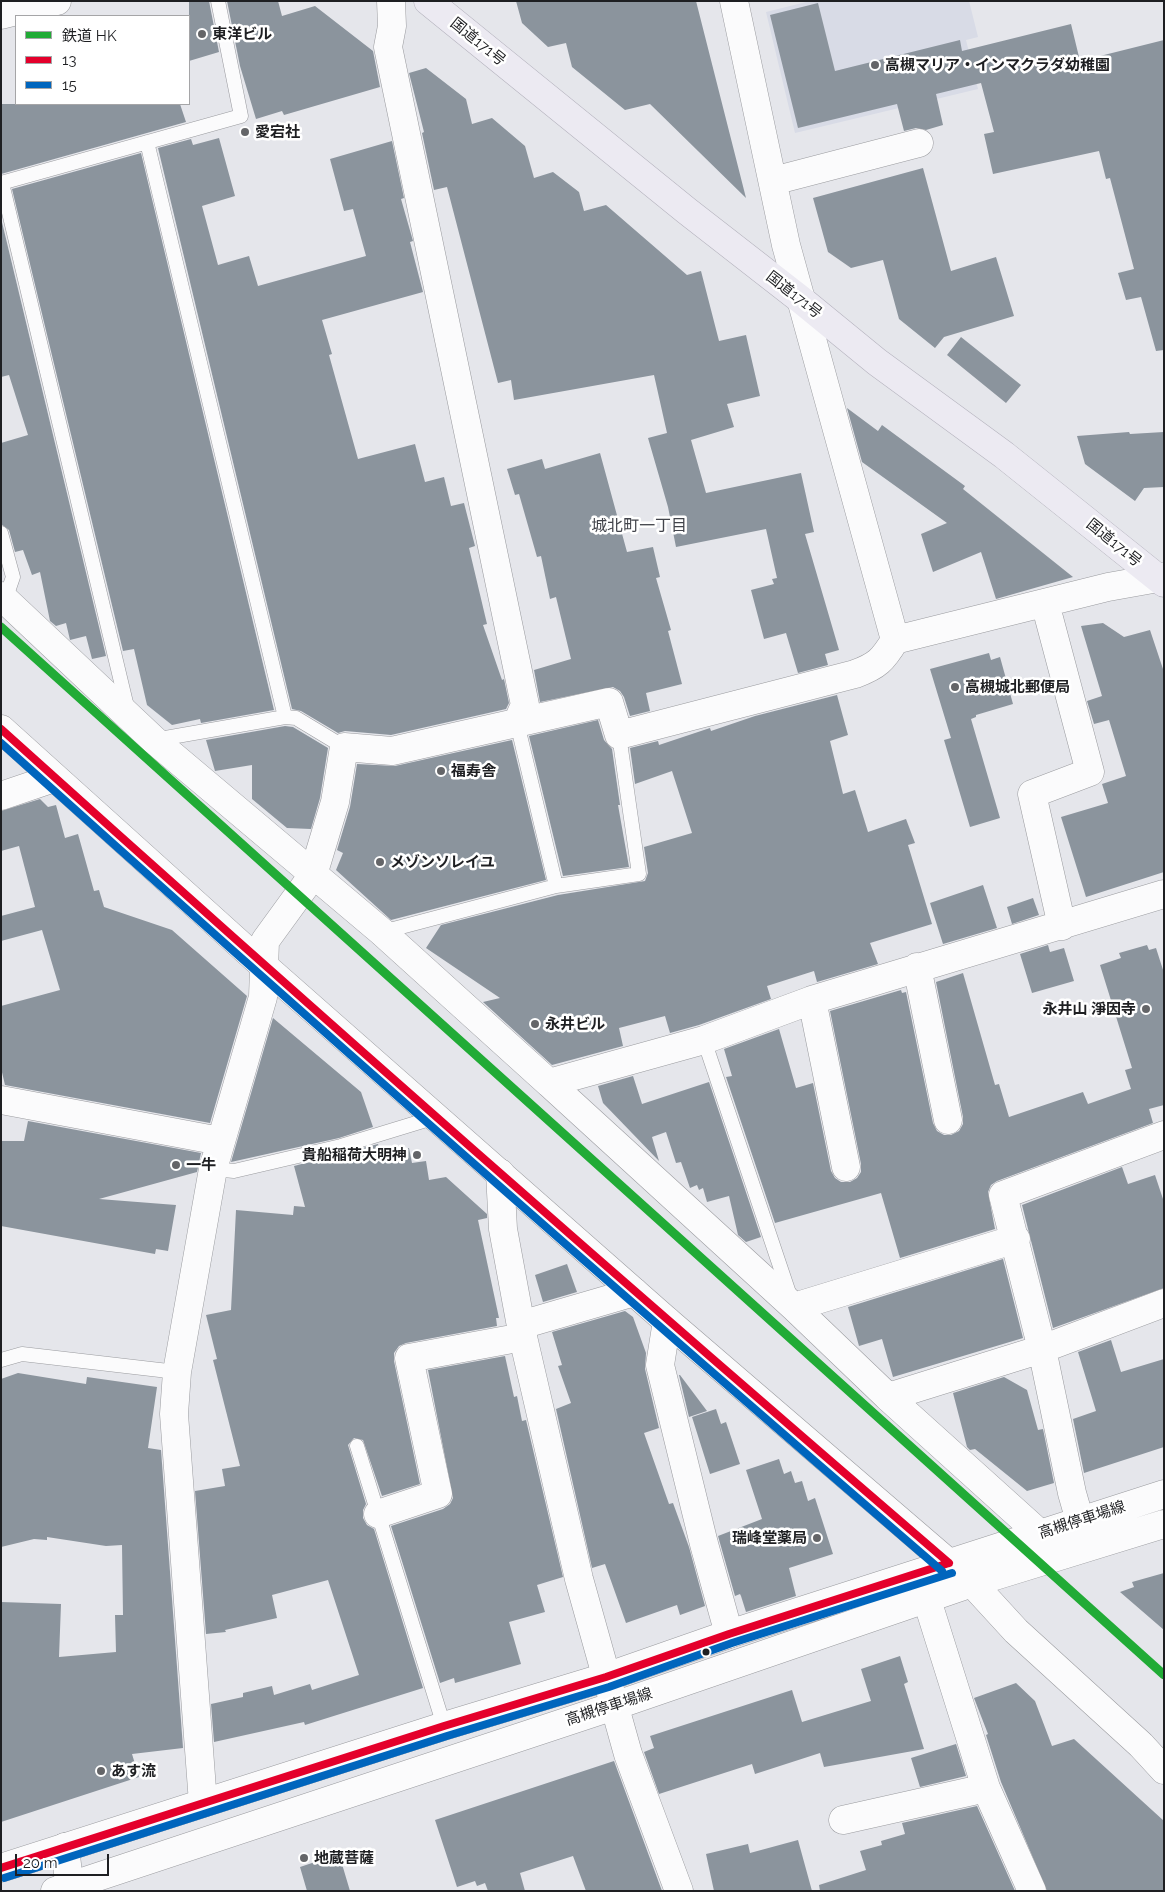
<!DOCTYPE html>
<meta charset="utf-8">
<style>
body{margin:0}
#map{position:relative;width:1165px;height:1892px;overflow:hidden;background:#e5e6eb;font-family:Raleway,"Noto Sans JP",sans-serif}
canvas{display:block}
.frame{position:absolute;inset:0;border:2px solid #1e1f22;pointer-events:none}
.legend{position:absolute;left:15px;top:15px;width:175px;height:90px;box-sizing:border-box;background:#fff;border:1px solid #a5a5a7;margin:0;padding:6px 9px;list-style:none;font-size:15px;color:#1e1f22}
.legend li{display:flex;align-items:center;gap:10px;height:25px}
.legend b{width:25px;border:1px solid #a5a5a7}
.scale{position:absolute;left:15px;top:1854px;width:94px;height:22px;box-sizing:border-box;border:2px solid #1e1f22;border-top:0;padding-left:6px;font-size:15px;line-height:18px;white-space:nowrap;color:#1e1f22;-webkit-text-stroke:4px #fff;paint-order:stroke}
</style>
<div id="map">
<canvas width="1165" height="1892"></canvas>
<div class="frame"></div>
<ul class="legend">
<li><b style="height:6px;background:#21ab36"></b>鉄道 HK</li>
<li><b style="height:6px;background:#e4002b"></b>13</li>
<li><b style="height:6px;background:#0065bd"></b>15</li>
</ul>
<div class="scale">20 m</div>
</div>
<script>
const g = document.querySelector('canvas').getContext('2d');
g.lineJoin = 'round';
function fillPath(path, color) {
  g.fillStyle = color;
  g.fill(path, 'evenodd');
}
function strokePath(path, color, width, dash) {
  g.strokeStyle = color;
  g.lineWidth = width;
  g.lineCap = dash ? 'butt' : 'round';
  g.setLineDash(dash || []);
  g.stroke(path);
}
function write(font, color, halo, rows, align = 'center') {
  g.font = font + ' Raleway,"Noto Sans JP",sans-serif';
  g.lineWidth = 5;
  g.setLineDash([]);
  g.textBaseline = 'middle';
  g.strokeStyle = halo;
  g.fillStyle = color;
  for (const [text, x, y, turn = 0] of rows) {
    g.save();
    g.translate(x, y);
    g.rotate((+turn || 0) * Math.PI / 180);
    g.textAlign = isNaN(turn) ? turn : align;
    if (halo) g.strokeText(text, 0, 0);
    g.fillText(text, 0, 0);
    g.restore();
  }
}
const built = new Path2D(`
 M810,1h159l9,36 -12,3 12,49 -183,44 -29,-121z`);
const building = new Path2D(`
 M189,1h20l10,51 -30,9z
 M227,1h51l4,15 33,-10 58,45 7,36 -96,28 -2,-4 -26,8 -16,-53z
 M516,1h180l50,197 -96,-94 -25,6 -53,-43 -6,-24 -18,4 -26,-24z
 M818,3l17,68 125,-31 2,11 109,-27 9,37 84,-21v310l-8,1 -15,-54 -15,3 -8,-27 16,-4 -24,-91 -4,1 -7,-28 -106,23 -9,-40 10,-2 -13,-49 -45,11 7,31 -17,5 -10,-2 -12,3 -7,-27 -99,24 -28,-113z
 M426,68l40,31 6,25 20,-6 33,28 9,32 19,-6 26,20 5,19 22,-6 81,70 14,-4 18,70 27,-6 14,61 -33,8 7,23 -43,13 15,53 95,-20 13,59 -9,2 34,116 -14,4 3,11 -30,8 -12,-40 -22,6 -13,-49 23,-6 -2,-5 5,-1 -11,-49 -90,18 -8,-40 -20,-69 19,-5 -13,-58 -140,25 -3,-20 -13,3 -51,-196 -13,3 -12,-57 2,-1 -15,-59z
 M1,104h179l6,18 -185,52z
 M219,138l16,58 -33,10 16,59 31,-9 9,30 108,-30 -13,-47 -9,2 -14,-52 62,-18 12,57 -3,1 12,42 -3,1 13,50 -101,28 10,34 -3,1 29,104 57,-15 10,38 19,-5 7,29 13,-3 11,43 -6,2 18,76 -4,1 19,55 2,-1 5,24 -3,6 -115,26 -46,-4 -7,2 -37,-22 -9,-2 -134,-561 33,-9 2,6z
 M141,153l133,557 -73,13 -1,-4 -28,6 -25,-20 -13,-56 -11,2 -111,-462z
 M923,168l28,103 45,-14 18,59 -70,21 -9,11 -36,-29 -16,-59 -32,8 -23,-16 -15,-54z
 M1,218l105,438 -14,3 -6,-23 -16,4 -4,-17 -10,3 -6,-5 -10,-49 -8,3 -9,-25 -8,2 -6,-22 -8,-6v-81l27,-8 -19,-60 -8,2z
 M961,337l60,48 -15,18 -59,-48z
 M847,408l31,23 4,-6 83,61 -2,3 110,88 -77,22 -15,-47 -48,20 -12,-38 26,-11 -85,-61z
 M1129,432l1,2 34,-2v55l-20,1 -9,13 -50,-37 -8,-28z
 M600,453l27,99 26,-5 7,30 -4,1 15,52 -3,1 14,53 -36,9 4,18 -20,5 -6,-19 -4,-6 -7,-4 -73,15 -6,-32 37,-11 -15,-62 -6,2 -9,-43 -4,1 -18,-63 -4,1 -8,-26 35,-10 3,10z
 M1103,623l21,14 26,-7 14,42v200l-78,25 -25,-80 47,-14 -6,-19 24,-8 -17,-56 -15,4 -7,-23 15,-5 -21,-70z
 M989,653l2,7 9,-3 13,47 -37,11v2l-5,2 29,99 -30,9 -26,-87 7,-2 -21,-69z
 M837,695l11,40 -18,6 13,53 12,-4 13,42 38,-13 9,24 -7,2 24,79 -62,19 8,21 -61,18 -3,-11 -47,15 4,13 -72,26 -29,8 -5,-17 -46,12 4,18 -71,19 -69,-63 17,-4 -74,-50 15,-23 117,-30 87,-14 3,-8 -4,-26 48,-14 -20,-62 -37,13 -5,-36 28,-7 1,4 51,-17 1,3 44,-15z
 M598,720l6,20 8,9 8,56h-2l11,62 -66,9 -34,-140z
 M285,726l8,1 35,21 -8,50 -9,31 -24,-1 -35,-29v-34l-37,6 -9,-31z
 M512,740l34,140 -155,40 -55,-50 7,-17 -6,-3 13,-43 7,-43 38,2z
 M40,799l8,8 8,-2 9,33 13,-4 16,57 5,-1 5,17 68,23 75,66 -37,127 -205,-38 -4,-17v-62l59,-16 -18,-60 -41,11v-25l34,-9 -16,-61 -18,5v-40z
 M983,885l14,43 -54,16 -13,-41z
 M1033,898l6,17 -27,9 -5,-17z
 M1048,945l2,7 14,-4 10,33 -42,12 -12,-39z
 M1147,945l2,5 7,-2 8,25v132l-15,4 4,14 -156,58 -6,4 -3,7 7,37 -95,29 -19,-65 -106,30 -49,-146 6,-1 -8,-27 55,-20 17,59 17,-5 18,88 4,7 6,4h9l7,-4 4,-6v-8l-31,-153 71,-21 1,3 4,-1 27,131 4,8 7,4h7l8,-4 4,-7v-7l-27,-135 27,-9 32,112 4,-1 10,33 74,-25 5,12 43,-15 -6,-19 7,-2 -32,-103 21,-7 -2,-5z
 M273,1018l88,74 12,35 -34,11 -108,24z
 M633,1076l9,28 67,-22 52,155 -15,5 -8,-7 -9,-39 -22,6 -4,-14 -4,2 -2,-5 -7,3 -9,-26 -5,1 -10,-31 -14,5 7,24 -56,-58 -5,-17z
 M28,1121l173,32 -4,19 -98,27 77,6 -8,46 -12,-2 -1,5 -154,-28v-85h23z
 M378,1144l3,10 28,-6 3,15 14,-2 3,19 17,-3 41,37v4l-9,2 21,98h-3l1,8 -91,17 -7,3 -5,7v8l26,123 -38,12 -19,-56 -9,-2 -6,7 18,59 -3,6v8l4,7 7,4 49,159 -118,37 -1,-3 -90,20 -3,-38 32,-7v-4l29,-7 2,9 36,-11 2,6 47,-15 -31,-95 -56,15 5,23 -52,12 1,2 -20,2 -11,-143 30,-5 -3,-17 18,-3 -27,-106 4,-1 -11,-44 25,-5 5,-100 57,5 1,-9 11,1 -11,-41z
 M1122,1167l6,17 27,-9 9,27v86l-111,40 -31,-123z
 M1003,1259l20,79 -130,39 -11,-38 -23,7 -11,-39z
 M567,1264l10,28 -34,10 -8,-27z
 M625,1311l8,6 13,36 -1,16 14,59 -15,5 25,71 4,-1 16,44 16,59 -25,9 -3,-10 -51,18 -21,-59 -13,4 -36,-159 15,-6 -13,-37 4,-1 -10,-33z
 M1111,1340l10,32 43,-13v88l-80,26 -11,-54 23,-8 -18,-59z
 M505,1356l9,41 3,-1 5,25 4,-1 37,157 -26,8 8,27 -36,10 12,42 -66,19 -1,-5 -14,5 -49,-157 52,-17 7,-5 3,-6 -25,-128z
 M18,1373l68,11 1,-7 70,10 -9,61 13,2 22,298 -51,6 7,23 -138,45v-220l60,2 -2,53 57,-5 -1,-37h8l-1,-70 -16,1 -59,-9v3l-13,-1 -33,8v-168z
 M679,1375h1l27,36 -18,6z
 M1004,1377l23,13 11,40 5,-1 11,54 -27,8 -52,-42 -5,1 -3,-3 -14,-54z
 M716,1409l5,15 5,-2 14,42 -30,10 -18,-57z
 M779,1459l5,15 7,-3 4,12 7,-2 6,20 7,-3 18,56 -44,14 7,28 -50,16 -5,-16 -1,-2 -5,2 -17,-60 44,-17 -16,-49z
 M1164,1573v57l-44,-38 14,-5 -2,-5z
 M900,1656l8,26 -4,2 20,65 -100,18 -4,-14 -65,21 -3,-10 -93,30 -15,-42 10,-4 -4,-12 142,-46 10,32 69,-21 -10,-32z
 M1016,1683l19,18 17,45 22,-7 90,82v70h-117l-46,-109 -15,-47 2,-1 -14,-36z
 M956,1744l10,32 -46,11 -9,-29z
 M614,1761l48,130h-76l-13,-35 -53,17 5,18h-37l-3,-8 -8,3 -2,-5 -18,6 -22,-67z
 M977,1806l38,85h-195l-1,-6 47,-15 -6,-19 22,-6 -1,-4 24,-7 -3,-11z
 M798,1840l14,51h-98l-8,-37 42,-10 2,9z
 M339,1854l11,37h-43l-7,-24z`);
const service = new Path2D(`
 M147,142l138,575
 M1,183l240,-67 -23,-115
 M2,183l126,528
 M1,533l12,44 -8,23
 M154,740l131,-23 11,1 48,29
 M556,886l83,-12 -20,-139
 M382,932l174,-46 -39,-163
 M704,1040l86,256
 M213,1169l21,2 107,-25 95,-29
 M1,1360l21,-6 155,18
 M357,1446l87,280`);
const minor = new Path2D(`
 M391,1l1,25 -4,21 137,658 -8,18
 M1,15l56,-14
 M773,181l146,-38
 M1,596l153,144 228,192 167,151 155,-43 108,-40 352,-106
 M1045,603l45,169 -58,22 30,132
 M895,640l213,-53 56,-10
 M1,796l53,-18
 M917,967l31,153
 M812,1000l34,167
 M549,1083l245,224 94,90 152,137
 M1,1100l219,41
 M500,1173l3,56 20,108 56,242 49,175 51,137
 M794,1307l222,-68
 M667,1321l-7,44 44,179 25,90
 M521,1325l113,-33
 M888,1397l154,-48 -39,-154 161,-60
 M378,1514l60,-20 -29,-136 114,-21
 M1080,1521l-8,-28 -30,-144 122,-46
 M939,1580l-12,20 59,188 46,103
 M203,1803l-29,-389 3,-42 36,-203 50,-172 2,-56 48,-66 22,-73 9,-55 48,4 217,-49 10,33 236,-61c22,-8 28,-14 40,-34l-109,-395 -52,-244
 M843,1820l143,-32
 M65,1847l5,44`);
const tertiary = new Path2D(`
 M1,729l264,238 402,354 305,262 44,48 125,114 23,25
 M1,1868l443,-142 162,-49 123,-43 435,-140
 M55,1891l559,-185 358,-123 192,-59`);
const trunk = new Path2D(`
 M428,1l259,210 113,88 77,63 127,93 160,128`);
const bus1 = new Path2D(`
 M1,729c313,282 629,560 948,834
 M1,1868l443,-142 162,-49 123,-43 220,-71`);
const bus2 = new Path2D(`
 M1,743c311,280 624,555 941,828
 M4,1878l443,-142 162,-49 123,-44 220,-70`);
const rail1 = new Path2D(`
 M1,627l1163,1048`);
const markers = [
 [202,34,5,"#646568"],
 [875,65,5,"#646568"],
 [245,132,5,"#646568"],
 [955,687,5,"#646568"],
 [441,771,5,"#646568"],
 [380,862,5,"#646568"],
 [1146,1009,5,"#646568"],
 [535,1024,5,"#646568"],
 [417,1155,5,"#646568"],
 [176,1165,5,"#646568"],
 [817,1538,5,"#646568"],
 [706,1652,4.5,"#1e1f22"],
 [101,1771,5,"#646568"],
 [304,1858,5,"#646568"]
];
const poiNames = [
 ["東洋ビル",212,34],
 ["高槻マリア・インマクラダ幼稚園",885,65],
 ["愛宕社",255,132],
 ["高槻城北郵便局",965,687],
 ["福寿舎",451,771],
 ["メゾンソレイユ",390,862],
 ["永井山 淨因寺",1136,1009,"right"],
 ["永井ビル",545,1024],
 ["貴船稲荷大明神",407,1155,"right"],
 ["一牛",186,1165],
 ["瑞峰堂薬局",807,1538,"right"],
 ["あす流",111,1771],
 ["地蔵菩薩",314,1858]
];
const streetNames = [
 ["国道171号",478,42,39],
 ["国道171号",794,295,38],
 ["国道171号",1114,543,39],
 ["高槻停車場線",1082,1520,-18],
 ["高槻停車場線",609,1707,-18]
];
const neighbourhoodNames = [
 ["城北町一丁目",639,526]
];
fillPath(built, '#d8dbe6');
fillPath(building, '#8b949d');
strokePath(service, '#9a9b9f', 15);
strokePath(minor, '#9a9b9f', 29);
strokePath(tertiary, '#9a9b9f', 29);
strokePath(trunk, '#b4b2bd', 29);
strokePath(service, '#fbfbfc', 14);
strokePath(minor, '#fbfbfc', 28);
strokePath(tertiary, '#fbfbfc', 28);
strokePath(trunk, '#eceaf2', 28);
strokePath(bus1, '#e4002b', 8);
strokePath(bus2, '#0065bd', 8);
strokePath(rail1, '#21ab36', 9);
for (const [x, y, r, color] of markers) {
  const dot = new Path2D();
  dot.arc(x, y, r, 0, 2 * Math.PI);
  g.fillStyle = color;
  g.fill(dot);
  strokePath(dot, '#fff', 2);
}
write('bold 15px', '#1e1f22', '#fff', poiNames, 'left');
write('15px', '#1e1f22', '#fff', streetNames);
write('16px', '#42444b', '#fff', neighbourhoodNames);
</script>
